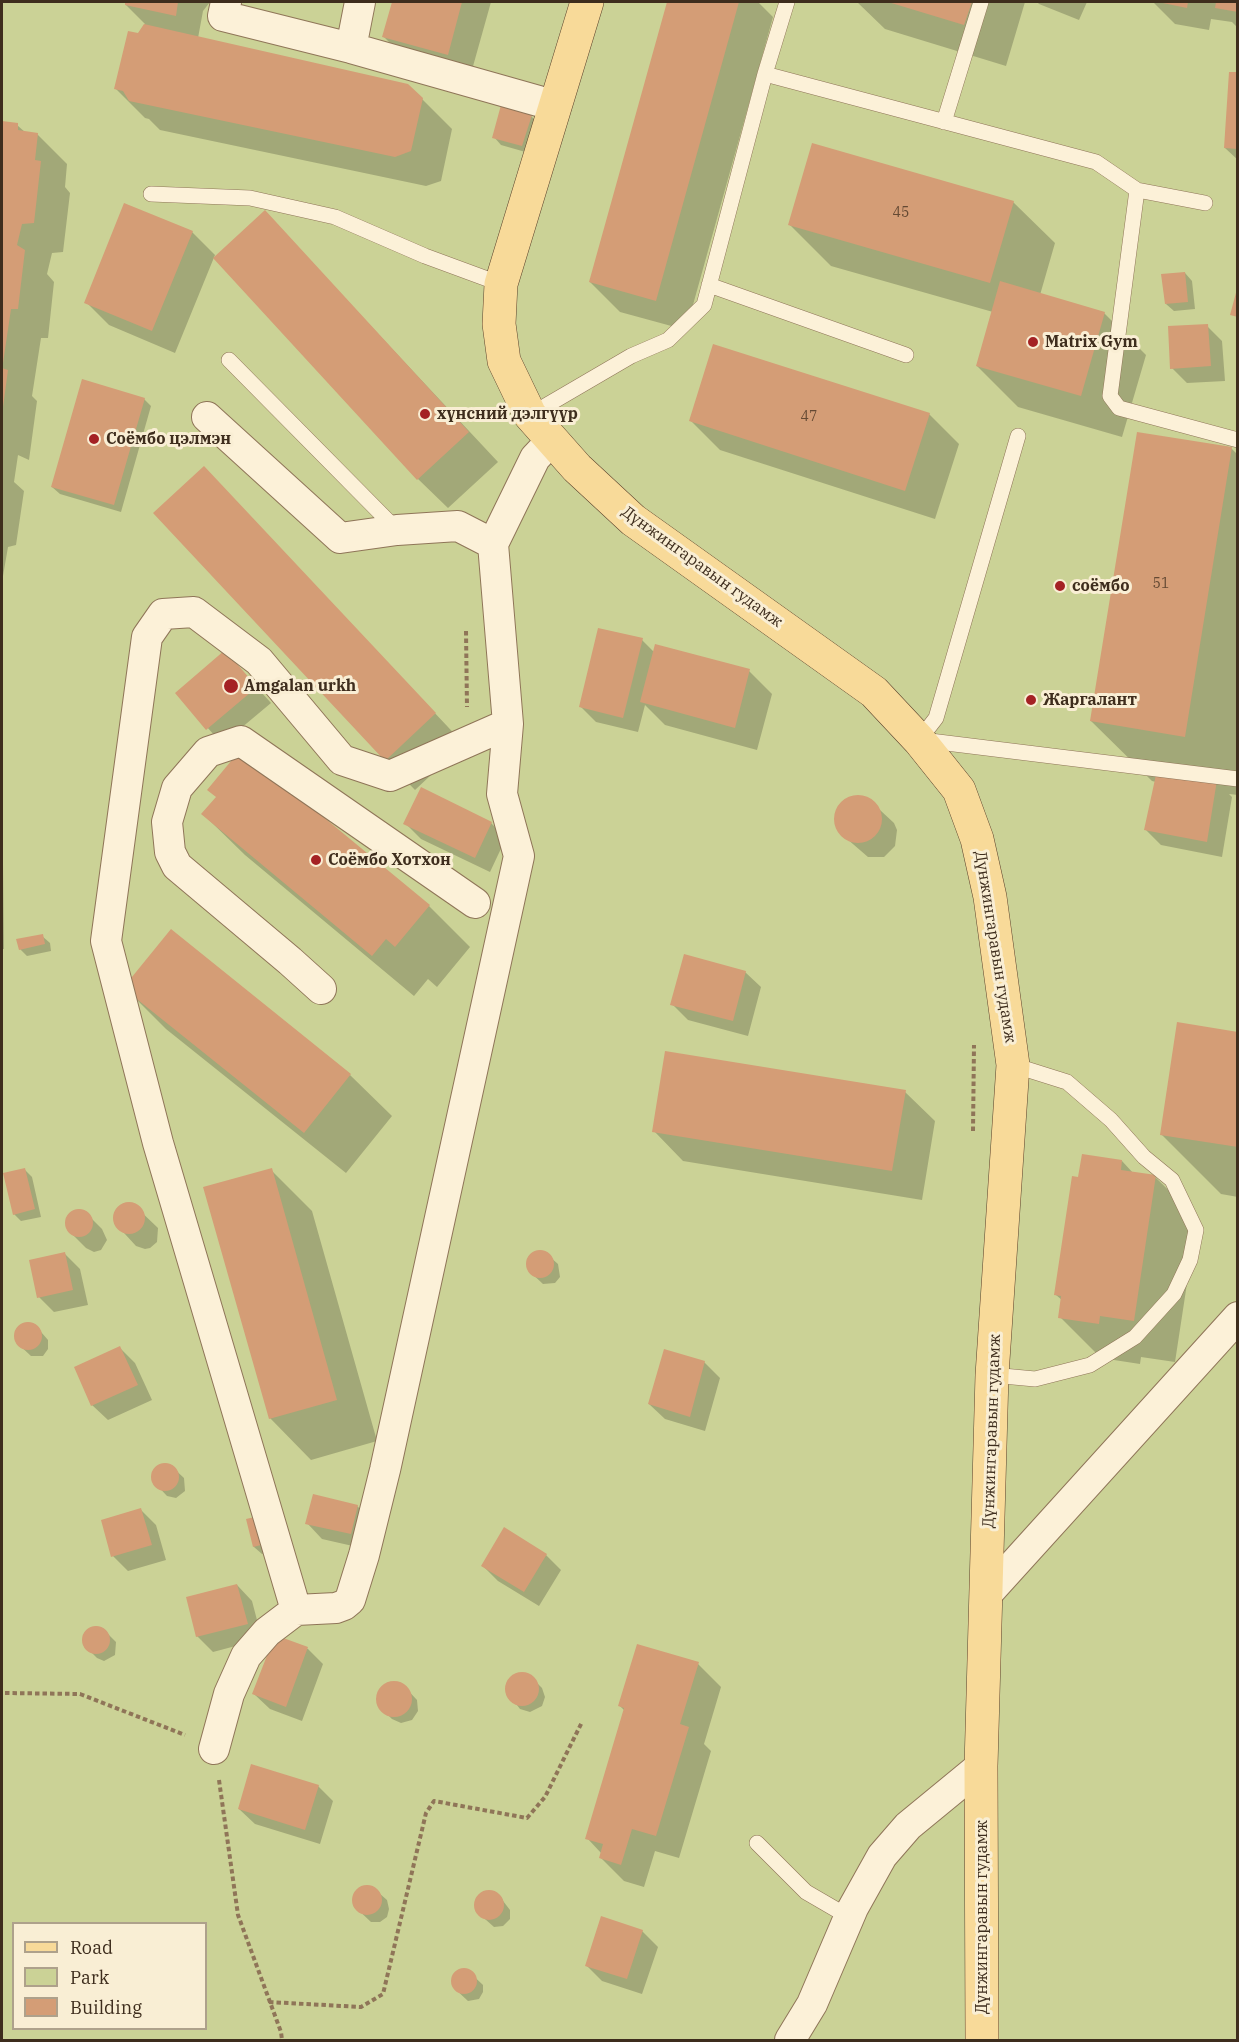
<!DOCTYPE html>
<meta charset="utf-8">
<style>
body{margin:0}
#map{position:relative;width:1239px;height:2042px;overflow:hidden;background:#f2e4c4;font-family:"IBM Plex Serif",serif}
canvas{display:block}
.frame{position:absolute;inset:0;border:3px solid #3e2d1d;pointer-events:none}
.legend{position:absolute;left:12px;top:1922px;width:195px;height:108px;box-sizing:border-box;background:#f9eed4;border:2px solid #aea18b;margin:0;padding:8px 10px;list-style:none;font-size:18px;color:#3e2d1d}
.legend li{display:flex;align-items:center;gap:12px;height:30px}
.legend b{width:30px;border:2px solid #aea18b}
</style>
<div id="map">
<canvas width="1239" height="2042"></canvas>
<div class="frame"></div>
<ul class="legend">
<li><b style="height:8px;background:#f8da99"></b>Road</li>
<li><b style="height:16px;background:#cbd296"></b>Park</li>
<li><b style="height:16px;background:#d49d76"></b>Building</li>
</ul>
</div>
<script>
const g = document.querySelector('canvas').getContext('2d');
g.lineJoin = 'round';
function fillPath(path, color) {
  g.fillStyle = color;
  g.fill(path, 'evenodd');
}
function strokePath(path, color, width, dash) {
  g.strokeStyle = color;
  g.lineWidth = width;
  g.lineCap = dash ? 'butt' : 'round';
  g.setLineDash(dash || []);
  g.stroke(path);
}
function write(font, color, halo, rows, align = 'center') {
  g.font = font + ' "IBM Plex Serif",serif';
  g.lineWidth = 6;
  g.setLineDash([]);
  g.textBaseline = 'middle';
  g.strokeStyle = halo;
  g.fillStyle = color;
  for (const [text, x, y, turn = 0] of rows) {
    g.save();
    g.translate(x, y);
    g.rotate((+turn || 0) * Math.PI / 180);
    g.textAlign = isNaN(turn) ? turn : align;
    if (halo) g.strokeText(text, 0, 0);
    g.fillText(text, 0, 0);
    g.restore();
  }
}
const green = new Path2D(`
 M2,2h1235v2038h-1235zM14,1924h192v104h-192z`);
const shadow = new Path2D(`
 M127,2h83l-7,9 -5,27 224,61 30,30 -11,52 -15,5 -266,-56 -11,-11 -4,-1 -30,-30 23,-54 7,-10 -19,-19z
 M394,2h97l-21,75 -63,-17 -23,-23z
 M668,2h90l15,15 -87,313 -66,-18 -30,-30z
 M857,2h168l-19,64 -121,-37z
 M1037,2h50l-8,18 -40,-16z
 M1153,2h85v26l-6,-6 -21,-3 -2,11 -34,-6z
 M1238,74v86l-13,-12z
 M531,116l7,7 -9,30 -28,-8 -7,-8z
 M17,125l9,8 11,1 30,30 -2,23 5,6 -7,59 -11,1 -5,21 7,8 -6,56h-7l-9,58 5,5 -8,59 -11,-5 -4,27 10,9 -8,54 -8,2 -5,29 -1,-1v-447z
 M1013,202l42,41 -15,52 64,18 42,42 -24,82 -104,-30 -41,-41 16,-54 -162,-46 -41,-41z
 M265,213l233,249 -50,46 -30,-29z
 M192,232l23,23 -40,98 -66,-28 -23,-23z
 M1185,273l7,8 3,28 -21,2 -8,-7z
 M1207,326l15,15 3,40 -38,2 -15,-15z
 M144,399l7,7 -30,106 -61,-18 -8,-7z
 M929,414l30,30 -24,75 -215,-69 -30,-30z
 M1231,448l7,7v340l-9,-1 3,3 -10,60 -61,-12 -15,-15 10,-48 -4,-1 -61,-60z
 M204,468l260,276 -49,46 -29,-30z
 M642,640l13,13 94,18 23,23 -15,56 -92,-25 -20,-20 -7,27 -42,-10 -16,-16z
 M225,652l46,51 -49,41 -45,-51z
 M241,751l188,155 41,41 -33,40 -9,-8 -14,17 -169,-141 -42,-41 14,-17z
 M852,797l15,1 27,25 3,7 -2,16 -11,11h-16l-29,-25 -3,-7 1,-14 9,-11z
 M405,823h86l15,15 -16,34 -69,-33z
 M2,862l1,1 1,86h-2z
 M42,936l8,7 1,8 -24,5 -7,-7z
 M745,972l16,15 -13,49 -60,-16 -16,-16z
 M125,988l225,87 42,41 -46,57 -180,-144z
 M1238,1033v164l-17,-3 -60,-60z
 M905,1092l30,29 -13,79 -239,-39 -29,-30z
 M1122,1161l12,13 21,3 42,41 -22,144 -34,-5 -1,7 -39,-6 -41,-41 2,-17 -6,-5 23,-116z
 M24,1169l8,8 9,40 -20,4 -7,-7z
 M271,1170l41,41 65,230 -66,19 -41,-42z
 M126,1204l9,2 23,22 -1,14 -7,6 -5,1 -9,-3 -22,-24 1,-9z
 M78,1211l8,2 16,16 5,11 -6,10 -7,2 -8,-4 -16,-16 -3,-7 1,-8z
 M543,1251l15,13 2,13 -5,6 -12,1 -15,-14v-12l7,-6z
 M65,1254l15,15 8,36 -34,7 -15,-15z
 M27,1323l8,2 13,15v9l-5,7h-12l-15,-14 1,-12z
 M120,1348l15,15 17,37 -44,20 -16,-15z
 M704,1362l16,16 -15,53 -40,-12 -16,-15z
 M170,1465l14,13 1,13 -9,7 -9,-2 -14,-15v-8l5,-7z
 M357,1506l16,15 -7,28 -44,-10 -15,-16z
 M141,1510l15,15 10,35 -38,11 -15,-15z
 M248,1520l24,31 -10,3 -8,-7z
 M546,1555l15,15 -22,36 -41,-25 -15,-15z
 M237,1585l15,16 10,38 -49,13 -16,-16z
 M94,1627l8,1 14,14 -1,13 -11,6 -7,-3 -8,-8 -5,-7v-8z
 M275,1637l33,12 15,15 -21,57 -32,-12 -16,-15z
 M698,1664l23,23 -17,57 7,7 -32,107 -24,-7 -11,36 -20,-6 -23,-23 1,-4 -15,-16 38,-127 -6,-6z
 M522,1674h4l8,6 8,8 3,9 -3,9 -12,6 -10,-3 -13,-17 5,-15z
 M391,1683l11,1 15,16 1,11 -6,9 -11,3 -9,-4 -12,-12 -2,-10 4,-9z
 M318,1786l15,15 -13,43 -65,-20 -16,-15z
 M367,1886l5,1 15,13 2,9 -2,8 -7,5h-9l-16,-15 -1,-9 4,-8z
 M488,1891l12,6 10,13v9l-7,7 -9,1 -18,-16 -1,-9 5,-8z
 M642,1931l16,16 -16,47 -40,-13 -16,-16z
 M466,1969l17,16v7l-4,7 -11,2 -14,-13 -2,-8 6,-10z`);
const building = new Path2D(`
 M125,2h53l-2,14 -51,-11z
 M392,2h70l-14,53 -66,-18z
 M667,2h72l-83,299 -67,-19z
 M888,2h84l-8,23z
 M1158,2h30l-1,6z
 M1216,2h22v10l-23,-4z
 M144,24l264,60 15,14 -12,53 -16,6 -266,-56 -6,-10 -9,-2 14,-58 10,2z
 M1229,72h9v77l-14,-1z
 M501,105l31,10 -10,31 -30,-8z
 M2,121l16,2v7l20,3 -3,27 6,1 -7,62 -12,1 -5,21 8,5 -7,59h-7l-8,54z
 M812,143l202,58 -24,82 -202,-58z
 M124,203l69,28 -41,100 -68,-28z
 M265,210l204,222 -52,48 -204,-222z
 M1185,272l3,30 -23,2 -4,-30z
 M1000,281l105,31 -24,84 -105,-30z
 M1237,289h1v28l-8,-2z
 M1208,324l3,42 -41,3 -2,-43z
 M713,344l217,69 -25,78 -216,-70z
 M2,368l6,2 -5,37h-1z
 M82,379l63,19 -31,107 -63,-18z
 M1137,432l95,15 -47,290 -95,-16z
 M204,466l232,247 -51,48 -232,-248z
 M598,628l45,10 -20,80 -44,-11z
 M655,644l95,25 -15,59 -95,-26z
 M225,650l32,37 -51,43 -31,-37z
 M241,749l189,156 -35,42 -9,-8 -14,17 -171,-142 15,-17 -9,-7z
 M1157,770l60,10 -10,62 -63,-12z
 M421,787l71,35 -17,36 -72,-34z
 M834 819a24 24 0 1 1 48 0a24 24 0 1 1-48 0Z
 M171,929l180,145 -47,59 -181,-145z
 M43,934l2,10 -26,6 -3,-11z
 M684,954l62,17 -13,50 -63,-16z
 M1177,1022l61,10v115l-78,-12z
 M665,1051l241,39 -14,81 -240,-39z
 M1082,1154l40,6 -1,10 35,5 -22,146 -34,-5 -1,8 -41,-6 3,-22 -7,-1 18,-119 6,1z
 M25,1168l10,41 -22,6 -10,-42z
 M272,1168l65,232 -68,19 -66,-232z
 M113 1218a16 16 0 1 1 32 0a16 16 0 1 1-32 0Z
 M65 1223a14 14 0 1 1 28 0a14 14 0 1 1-28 0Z
 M526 1264a14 14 0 1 1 28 0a14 14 0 1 1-28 0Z
 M65,1252l8,38 -36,8 -8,-38z
 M14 1336a14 14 0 1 1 28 0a14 14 0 1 1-28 0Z
 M120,1346l18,39 -47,21 -17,-39z
 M664,1349l41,12 -15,56 -42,-13z
 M151 1477a14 14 0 1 1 28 0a14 14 0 1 1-28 0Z
 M313,1494l45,11 -7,29 -46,-10z
 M141,1508l11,37 -41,12 -10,-37z
 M259,1516l6,28 -12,3 -7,-28z
 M504,1527l43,27 -23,38 -43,-26z
 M237,1584l11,40 -52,13 -10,-40z
 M82 1640a14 14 0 1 1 28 0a14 14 0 1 1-28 0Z
 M275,1635l33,12 -22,60 -34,-13z
 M637,1644l62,18 -19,62 9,3 -33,109 -24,-7 -11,36 -22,-7 4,-14 -18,-5 39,-131 -6,-2z
 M505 1689a17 17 0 1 1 34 0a17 17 0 1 1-34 0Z
 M376 1699a18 18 0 1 1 36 0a18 18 0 1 1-36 0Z
 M251,1764l68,21 -14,45 -67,-21z
 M352 1900a15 15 0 1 1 30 0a15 15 0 1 1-30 0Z
 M474 1905a15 15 0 1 1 30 0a15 15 0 1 1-30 0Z
 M601,1916l42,14 -16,49 -42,-13z
 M451 1981a13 13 0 1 1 26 0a13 13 0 1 1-26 0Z`);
const path = new Path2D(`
 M466,631l1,76
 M973,1131l1,-86
 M5,1693l75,1 105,41
 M219,1780l19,135 43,117 1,8
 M269,2002l92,5 22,-13 43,-181 8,-12 93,17 18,-21 37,-75`);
const service = new Path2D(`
 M765,74l331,88 41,28 68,13
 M944,122l37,-120
 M1137,190l-27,206 9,12 119,32
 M151,194l99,4 85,19 90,39 76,28
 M709,285l197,70
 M229,360l168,170
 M530,415l101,-59 37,-16 36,-35 61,-231 22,-72
 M919,740l17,-22 82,-282
 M922,740l316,39
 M992,1375l43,4 55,-14 45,-28 39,-43 16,-34 6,-30 -24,-50 -28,-23 -33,-37 -44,-38 -54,-17
 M757,1843l49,49 43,25`);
const minor = new Path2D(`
 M226,2l-3,14 128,32 205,58
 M351,48l9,-46
 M207,417l133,121 57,-8 61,-4 35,18
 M321,989l-31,-28 -113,-95 -7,-14 -3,-30 10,-34 31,-36 33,-11 234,162
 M987,1594l251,-277
 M296,1610l-138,-467 -52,-202 41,-304 16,-23 31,-2 65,49 83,99 48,16 118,-52
 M214,1749l15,-55 17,-38 21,-24 29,-22 40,-2 8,-3 6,-5 14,-45 21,-85 134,-614 -17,-62 6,-70 -15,-180 42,-86 17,-18
 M790,2040l22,-36 41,-96 29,-52 26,-30 73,-60`);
const primary = new Path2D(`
 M587,2l-86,282 -2,40 5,37 26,54 47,53 56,52 241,172 45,48 40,50 18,49 13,58 23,168 -21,310 -11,391 1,274`);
const markers = [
 [1033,342,6,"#a42224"],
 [425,414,6,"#a42224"],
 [94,439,6,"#a42224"],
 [1060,586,6,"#a42224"],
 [231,686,8,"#a42224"],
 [1031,700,6,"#a42224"],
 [316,860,6,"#a42224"]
];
const numberNames = [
 ["45",901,213],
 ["47",809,417],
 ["51",1161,584]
];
const poiNames = [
 ["Matrix Gym",1045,342],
 ["хүнсний дэлгүүр",437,414],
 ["Соёмбо цэлмэн",106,439],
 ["соёмбо",1072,586],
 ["Amgalan urkh",244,686],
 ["Жаргалант",1043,700],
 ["Соёмбо Хотхон",328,860]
];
const streetNames = [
 ["Дүнжингаравын гудамж",702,567,36],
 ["Дүнжингаравын гудамж",995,947,81],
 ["Дүнжингаравын гудамж",992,1431,-88],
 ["Дүнжингаравын гудамж",982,1917,-90]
];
fillPath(green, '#cbd296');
fillPath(shadow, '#0003');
fillPath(building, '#d49d76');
strokePath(service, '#8f7558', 16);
strokePath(minor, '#8f7558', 32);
strokePath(primary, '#5d432d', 34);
strokePath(path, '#8f7558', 4, [4.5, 3]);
strokePath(service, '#fcf1d8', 15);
strokePath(minor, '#fcf1d8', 30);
strokePath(primary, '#f8da99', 33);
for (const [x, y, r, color] of markers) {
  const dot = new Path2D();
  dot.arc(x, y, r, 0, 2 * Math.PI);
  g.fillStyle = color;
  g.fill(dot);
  strokePath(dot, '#f9eed4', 2);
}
write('14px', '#644933', null, numberNames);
write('bold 16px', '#3e2d1d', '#f9eed4', poiNames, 'left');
write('16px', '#3e2d1d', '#f9eed4', streetNames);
</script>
